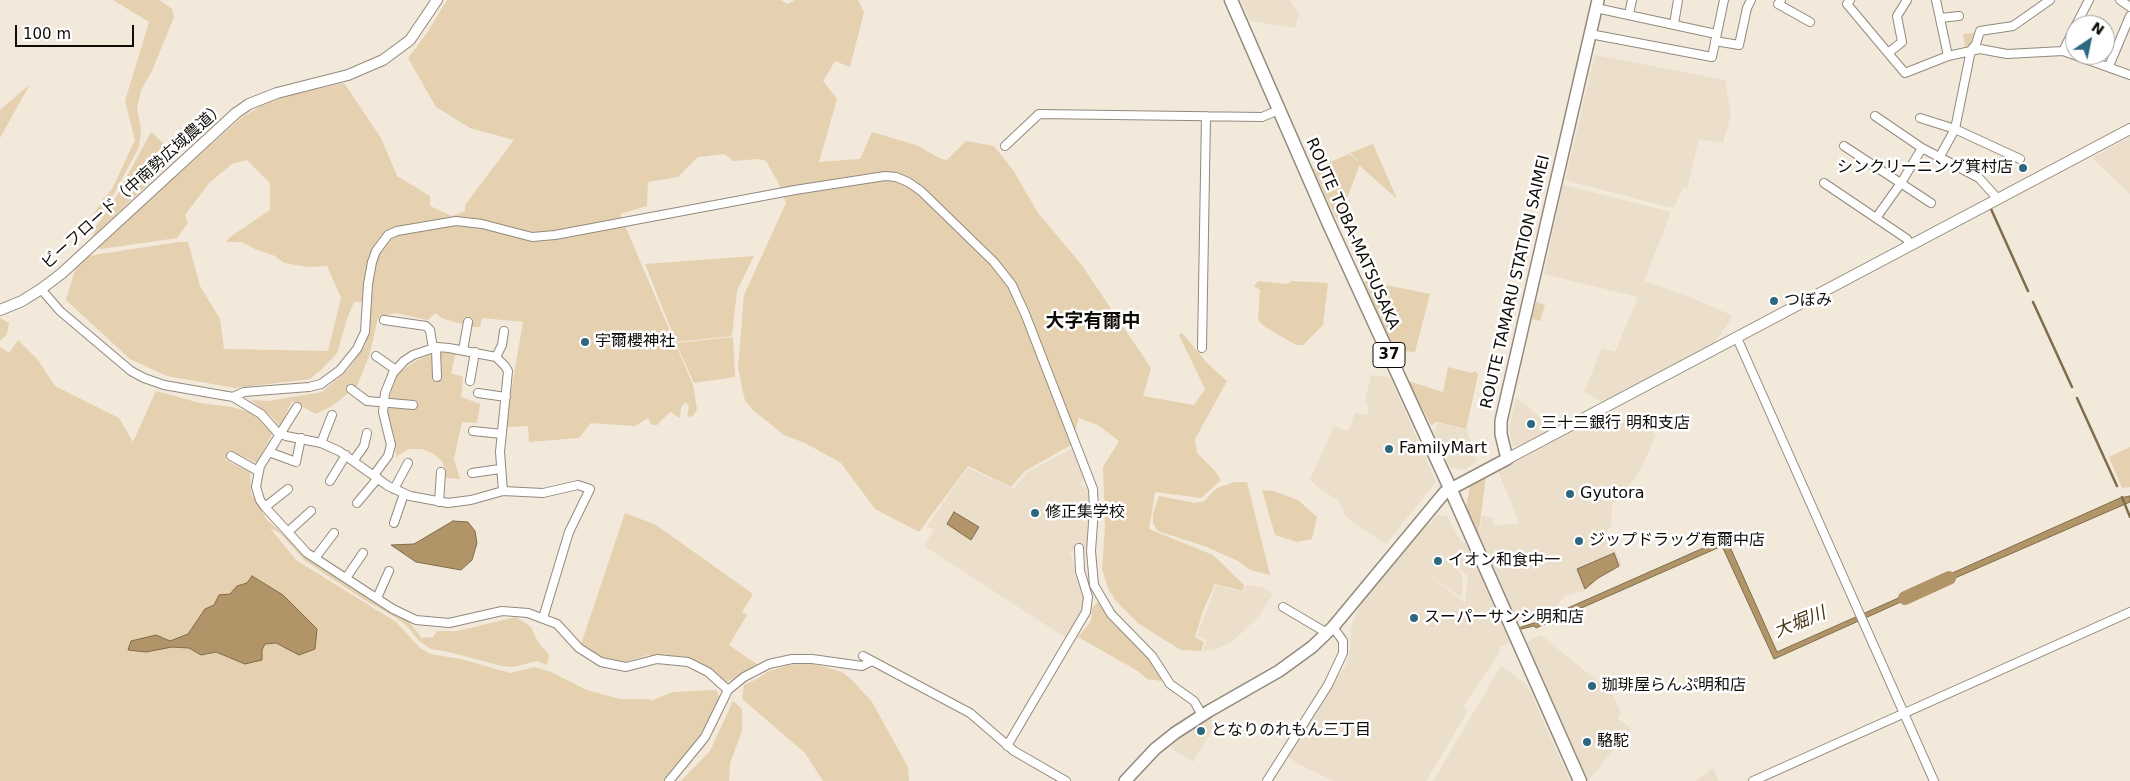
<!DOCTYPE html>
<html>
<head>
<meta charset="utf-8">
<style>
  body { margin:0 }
  #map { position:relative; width:2130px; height:781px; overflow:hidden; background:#f2e9db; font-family:"DejaVu Sans",sans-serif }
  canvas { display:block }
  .north { position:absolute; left:2065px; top:15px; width:50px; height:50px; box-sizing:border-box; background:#fff; border:1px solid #9f9e9c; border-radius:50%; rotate:34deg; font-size:14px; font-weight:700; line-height:20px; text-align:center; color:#0f0c08 }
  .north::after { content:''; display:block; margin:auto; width:18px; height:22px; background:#2d6880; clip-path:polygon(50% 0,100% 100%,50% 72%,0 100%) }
  .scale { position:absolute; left:15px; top:25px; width:119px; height:22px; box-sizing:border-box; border:2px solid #0f0c08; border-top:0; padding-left:6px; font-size:15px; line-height:18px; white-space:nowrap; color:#0f0c08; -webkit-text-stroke:4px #fff; paint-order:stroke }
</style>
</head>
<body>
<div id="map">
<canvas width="2130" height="781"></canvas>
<div class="north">N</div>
<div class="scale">100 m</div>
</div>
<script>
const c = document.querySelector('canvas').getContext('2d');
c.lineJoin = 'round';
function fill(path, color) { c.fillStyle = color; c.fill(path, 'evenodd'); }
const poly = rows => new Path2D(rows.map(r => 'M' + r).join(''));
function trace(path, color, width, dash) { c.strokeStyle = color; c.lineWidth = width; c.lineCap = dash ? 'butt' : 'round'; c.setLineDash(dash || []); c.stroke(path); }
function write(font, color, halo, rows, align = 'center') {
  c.font = font + ' "DejaVu Sans","Noto Sans JP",sans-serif'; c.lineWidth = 5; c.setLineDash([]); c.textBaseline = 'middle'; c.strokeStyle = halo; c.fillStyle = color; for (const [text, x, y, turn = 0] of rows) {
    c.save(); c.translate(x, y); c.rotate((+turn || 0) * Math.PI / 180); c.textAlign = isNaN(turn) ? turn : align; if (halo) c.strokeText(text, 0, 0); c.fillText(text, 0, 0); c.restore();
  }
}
const built = poly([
  [1242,0,1289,0,1299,13,1295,28,1250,21,1241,1],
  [1595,55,1725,80,1731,114,1723,143,1699,139,1687,188,1683,187,1674,207,1668,207,1565,180],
  [2130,137,2130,194,2092,158],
  [1563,185,1671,212,1642,286,1645,281,1690,297,1731,315,1732,318,1714,344,1604,403,1584,392,1602,348,1615,352,1638,297,1544,274],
  [1371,375,1390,377,1436,482,1386,544,1352,522,1344,514,1339,501,1322,490,1310,480,1334,426,1348,431,1355,413,1367,415,1369,406,1365,401],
  [1516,398,1532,409,1531,411,1558,427,1534,440,1513,447,1509,428],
  [1609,411,1656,434,1643,465,1635,478,1612,505,1611,526,1606,532,1620,560,1621,567,1597,580,1584,591,1565,596,1556,606,1534,616,1525,616,1517,623,1478,538,1482,516,1493,518,1494,526,1519,523,1498,471],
  [1438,423,1467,430,1477,461,1464,470,1450,467,1434,433],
  [1073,448,1086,479,1079,483,1084,488,1088,487,1091,509,1088,548,1070,552,1085,597,1085,607,1066,638,924,546,934,530,927,526,968,468,1014,489,1026,473],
  [1437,515,1447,516,1461,542,1465,542,1467,545,1510,642,1500,647,1498,655,1463,707,1468,711,1426,781,1334,781,1296,763,1287,755,1322,698,1346,665,1351,646,1350,638,1352,633,1350,632,1357,610,1366,595,1427,524,1429,525],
  [1434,548,1468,576,1465,603,1422,570,1462,598,1462,574],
  [1216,585,1243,592,1246,585,1262,587,1273,594,1259,616,1232,642,1217,649,1202,652,1207,640,1197,636],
  [1541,635,1612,693,1621,713,1617,718,1631,728,1588,781,1523,644],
  [1501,666,1527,685,1570,781,1433,781],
  [1204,718,1218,721,1193,762,1171,748,1175,741],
  [1713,768,1719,781,1696,781]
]);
const green = poly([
  [113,0,159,0,172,9,174,17,152,71,141,90,137,108,141,130,139,147,114,194,90,226,87,227,102,200,112,189,135,140,125,101,149,22],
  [447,0,781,0,787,4,795,0,858,0,864,12,850,67,835,61,823,81,837,99,819,162,860,159,872,132,916,145,941,159,947,160,966,141,994,146,1013,170,1038,213,1081,264,1151,368,1143,396,1194,405,1205,389,1179,335,1182,333,1207,363,1227,381,1195,439,1197,453,1214,470,1221,480,1201,498,1155,492,1149,529,1213,555,1244,585,1243,591,1215,584,1203,611,1195,637,1204,642,1201,651,1181,650,1139,624,1115,600,1108,588,1102,569,1105,527,1103,467,1119,441,1098,425,1079,418,1071,445,1025,471,1011,487,968,466,919,532,875,509,841,463,805,443,784,435,754,411,745,401,738,368,744,295,786,203,779,184,766,161,758,159,733,161,725,154,698,157,678,177,648,182,647,206,620,214,693,385,697,409,693,416,687,417,689,406,686,402,681,407,680,418,670,412,657,425,652,425,648,418,635,426,591,423,579,438,529,442,528,426,505,427,523,322,482,318,480,327,472,327,469,318,461,324,444,319,435,313,428,320,395,313,378,318,369,356,357,386,332,406,316,414,292,401,280,427,273,418,251,400,268,401,322,392,349,369,365,346,370,324,370,302,354,302,347,319,337,353,322,369,310,379,235,388,167,376,130,359,66,300,75,270,88,256,178,242,188,242,200,286,220,319,224,349,328,351,341,298,327,266,308,267,284,263,275,256,255,249,242,242,226,242,230,237,270,210,270,183,247,160,232,164,209,183,185,215,188,223,177,238,101,249,97,247,241,118,262,105,287,96,344,83,381,138,397,176,430,196,430,206,452,216,465,211,465,205,514,140,470,128,436,107,408,58,427,33],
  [1974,33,1969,47,1965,47,1963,34],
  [30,84,0,138,0,110],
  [151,132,177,156,93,237,96,226,111,206],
  [1373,144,1397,199,1360,166,1360,164,1338,222,1313,169,1349,154,1361,163,1350,153],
  [754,256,737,291,732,336,676,342,645,264],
  [1258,281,1287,284,1292,281,1328,283,1323,325,1303,345,1296,345,1265,327,1258,320,1260,290,1254,286],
  [1366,281,1430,294,1415,352,1404,351,1398,359,1363,283],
  [1536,302,1545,305,1540,321,1532,319],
  [0,318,9,323,7,334,0,341],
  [733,337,735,377,694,383,676,343],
  [18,340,38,360,55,386,119,418,133,442,156,391,200,403,232,407,251,413,261,421,272,434,257,463,231,451,225,460,250,472,251,493,267,520,288,538,296,548,367,597,409,622,422,638,433,637,437,631,457,631,516,617,531,627,538,642,549,655,547,665,537,661,513,667,502,666,449,652,431,649,419,641,406,625,393,616,363,599,304,560,280,533,270,528,296,560,396,622,420,648,430,654,461,659,510,673,534,667,551,672,587,690,620,699,650,699,650,701,673,692,716,690,721,699,728,702,707,743,676,781,0,781,0,347,9,353],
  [456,352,451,373,463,377,461,397,480,404,477,423,462,422,454,459,460,479,446,478,443,462,434,454,422,449,408,449,396,457,395,440,387,409,390,395,397,374,414,362,424,357,441,353],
  [1448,367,1472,373,1475,371,1478,375,1466,429,1437,422,1431,425,1408,381,1443,392],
  [2130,447,2130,487,2122,488,2109,457],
  [1486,477,1478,537,1466,506,1470,486],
  [1235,482,1247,482,1270,575,1250,570,1238,561,1207,547,1158,531,1153,523,1153,514,1159,496,1195,503,1204,501,1217,488],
  [1262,490,1273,491,1298,500,1317,517,1312,539,1297,542,1275,535],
  [625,513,656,525,753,594,742,612,747,615,729,645,758,665,725,683,701,663,687,657,648,655,619,664,604,658,581,644],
  [1098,602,1110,620,1148,658,1162,681,1147,679,1138,671,1078,637,1091,621,1092,608],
  [810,663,842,672,852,680,872,702,908,767,909,781,823,781,805,753,742,699,744,685,757,679,767,672,788,665],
  [733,701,742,709,742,731,730,763,729,781,681,781,710,751]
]);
const water = poly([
  [2130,496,2130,502,1932,588,1931,586,1930,583,2120,498,2130,496],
  [954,512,979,527,971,540,947,524,954,512],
  [453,521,468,522,475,531,477,543,472,560,461,570,416,562,391,545,414,544,453,521],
  [1726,538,1777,652,1921,588,1923,592,1774,659,1722,546,1536,628,1534,626,1521,629,1519,631,1518,628,1534,623,1726,538],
  [1614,553,1619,566,1598,578,1585,589,1577,569,1614,553],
  [252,576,283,595,317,629,315,649,299,655,276,643,265,644,262,650,262,660,245,664,216,652,201,655,189,648,172,647,146,652,128,650,131,641,156,635,170,641,188,634,205,609,214,605,219,595,230,594,237,586,247,583,252,576]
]);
const stream = poly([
  [1991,209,2028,291],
  [2033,302,2072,387],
  [2077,398,2117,486],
  [2122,497,2130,517]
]);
const river = poly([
  [1905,598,1949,578]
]);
const minor = poly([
  [1781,0,1778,4,1810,22],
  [1850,0,1847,4,1888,53,1902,42,1897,16,1907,0],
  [1936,0,1948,56],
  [2120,0,2130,7],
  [1596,8,1716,34],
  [1629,14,1632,0],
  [1940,18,1959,16],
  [1674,24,1678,0],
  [2076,25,2089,0],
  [1590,34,1712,57,1724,0],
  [1715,41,1739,45,1747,8,1751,0],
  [2063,51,2075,27],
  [1888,53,1905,73,1948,56,1980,49,2007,54,2063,51,2130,75],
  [2109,66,2130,16],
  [1875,116,1922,148,1979,178,1997,198],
  [1920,118,1955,129,2020,159],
  [1005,146,1039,114,1262,117,1279,110],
  [1844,146,1931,203],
  [1939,158,1955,129,1971,50,1976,44,1980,31,2013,26,2050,0],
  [1824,183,1907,239,1910,245],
  [1876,218,1901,183,1922,148],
  [41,289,60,311,131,371,144,378,164,385,233,397,261,414,277,432,286,436,321,443,339,451,388,486,410,496,448,503,471,500,503,491,543,493,578,485,590,489,569,532,543,618],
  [384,320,426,326,430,330,433,348],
  [1737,338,1934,781],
  [436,348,437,377],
  [1202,348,1206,116],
  [463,350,468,322],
  [376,356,396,370],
  [496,357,502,345,504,331],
  [470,381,475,352],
  [351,389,367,401,413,405],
  [478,393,506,397],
  [233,397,244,392,309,387,321,384,340,370,357,349,365,332,368,284,372,262,376,251,388,235,397,231,456,221,482,224,532,237,555,235,795,190,885,176,896,177,908,182,921,191,994,262,1012,285,1026,316,1093,489,1094,509,1091,551,1094,585,1111,614,1152,656,1170,684,1194,701,1202,715],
  [297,407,260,466,256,487,260,500,265,507,307,553,393,609,416,620,449,623,502,611,528,613,557,624,579,648,601,662,626,667,657,659,688,662,708,672,728,690],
  [473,431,502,434],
  [321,443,332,415],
  [269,452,296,462,301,438],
  [231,456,258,471],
  [354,460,364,446,367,433],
  [472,473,500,469],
  [374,475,388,456,391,445,383,412,385,393,393,373,404,361,413,355,437,347,449,348,496,357,505,366,508,371,500,452,503,491],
  [330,481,346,455],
  [394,489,408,463],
  [439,502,441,472],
  [357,503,378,478],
  [265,507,288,489],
  [394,523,404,494],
  [289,531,311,511],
  [315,558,334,533],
  [346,578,363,553],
  [377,598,389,571],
  [1283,607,1327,633],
  [863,656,970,713,1014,751,1066,781],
  [1007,746,1086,612,1088,597,1080,571,1079,548],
  [669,781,705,737,728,690,744,677,769,664,792,659,812,659,862,666,872,661],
  [1267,781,1328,685,1343,653,1343,641,1333,627],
  [1753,781,2130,612]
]);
const tertiary = poly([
  [0,310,22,301,41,289,61,274,236,113,249,104,277,93,348,75,383,60,410,40,437,0],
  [1507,459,2130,129]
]);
const secondary = poly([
  [1125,781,1155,749,1175,733,1209,711,1279,671,1312,647,1333,627,1445,492,1507,459,1501,434,1501,421,1598,0]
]);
const primary = poly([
  [1231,0,1328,222,1450,488,1580,781]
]);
const markers = [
  [2023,168,5,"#2d6880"],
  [1774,301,5,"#2d6880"],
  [585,342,5,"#2d6880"],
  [1531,424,5,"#2d6880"],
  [1389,449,5,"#2d6880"],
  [1570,494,5,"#2d6880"],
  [1035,513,5,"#2d6880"],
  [1579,541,5,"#2d6880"],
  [1438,561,5,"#2d6880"],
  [1414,618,5,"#2d6880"],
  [1592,686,5,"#2d6880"],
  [1201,731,5,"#2d6880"],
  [1587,742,5,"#2d6880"]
];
const shields = [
  [1389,355,32]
];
const shieldNames = [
  ["37",1389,355]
];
const poiNames = [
  ["シンクリーニング箕村店",2013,168,"right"],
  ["つぼみ",1784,301],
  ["宇爾櫻神社",595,342],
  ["三十三銀行 明和支店",1541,424],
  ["FamilyMart",1399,449],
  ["Gyutora",1580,494],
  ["修正集学校",1045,513],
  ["ジップドラッグ有爾中店",1589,541],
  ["イオン和食中一",1448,561],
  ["スーパーサンシ明和店",1424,618],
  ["珈琲屋らんぷ明和店",1602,686],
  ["となりのれもん三丁目",1211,731],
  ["駱駝",1597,742]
];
const streetNames = [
  ["ビーフロード（中南勢広域農道）",134,186,-42],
  ["ROUTE TOBA-MATSUSAKA",1352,234,66],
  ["ROUTE TAMARU STATION SAIMEI",1516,282,-77]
];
const waterNames = [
  ["大堀川",1800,623,-22]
];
const quarterNames = [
  ["大字有爾中",1093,322]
];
fill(built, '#ebdeca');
fill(green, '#e5d0b0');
fill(water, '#b19568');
trace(water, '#806c4b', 1);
trace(stream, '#806c4b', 2.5);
trace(river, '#b19568', 14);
trace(minor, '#928a7d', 10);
trace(tertiary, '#928a7d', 12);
trace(secondary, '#928a7d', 14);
trace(primary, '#928a7d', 15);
trace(minor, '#fff', 8);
trace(tertiary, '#fff', 10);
trace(secondary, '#fff', 11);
trace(primary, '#fff', 12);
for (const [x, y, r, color] of markers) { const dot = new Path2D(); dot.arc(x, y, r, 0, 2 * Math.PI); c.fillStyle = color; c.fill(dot); trace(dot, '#fff', 2); }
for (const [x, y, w] of shields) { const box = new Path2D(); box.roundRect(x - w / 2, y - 12.5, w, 25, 4); c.fillStyle = '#fff'; c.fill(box); trace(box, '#0f0c08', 1); }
write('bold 15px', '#0f0c08', null, shieldNames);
write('16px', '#0f0c08', '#fff', poiNames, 'left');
write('16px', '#0f0c08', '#fff', streetNames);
write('italic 18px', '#48340e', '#fff', waterNames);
write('bold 19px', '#0f0c08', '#fff', quarterNames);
</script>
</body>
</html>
